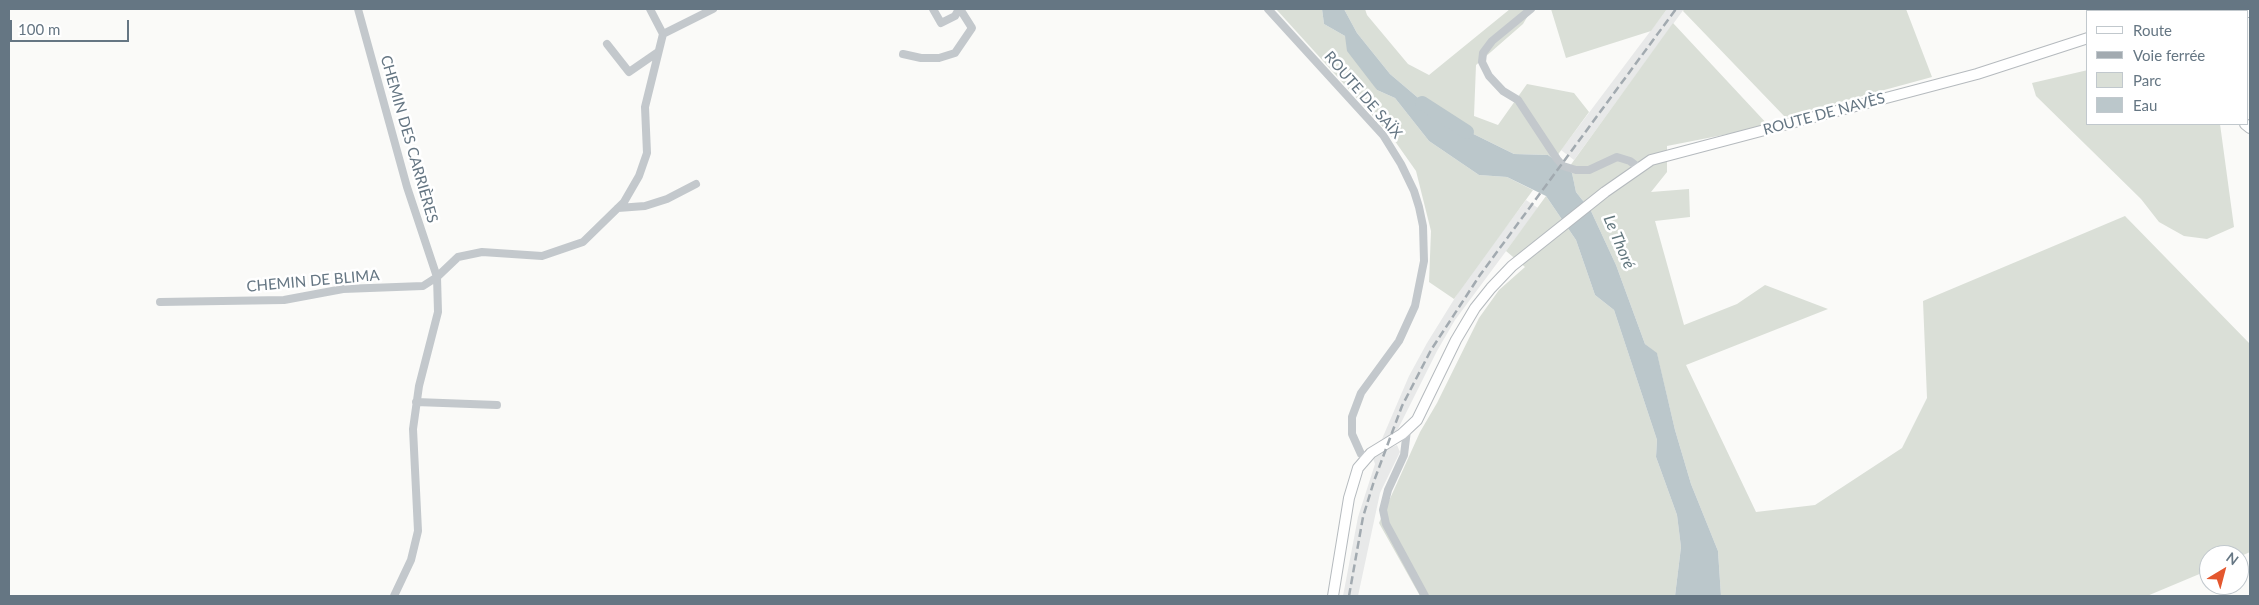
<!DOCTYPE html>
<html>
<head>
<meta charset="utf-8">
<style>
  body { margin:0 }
  #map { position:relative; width:2259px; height:605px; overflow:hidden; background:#fafaf8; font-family:Lato,sans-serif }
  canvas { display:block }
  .frame { position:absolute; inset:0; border:10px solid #657683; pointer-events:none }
  .legend { position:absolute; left:2086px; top:10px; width:162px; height:115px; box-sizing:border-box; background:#fff; border:1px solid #c1c8cd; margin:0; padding:6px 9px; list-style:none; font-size:15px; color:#657683 }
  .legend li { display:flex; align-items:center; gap:10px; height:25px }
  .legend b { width:25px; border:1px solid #c1c8cd }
  .north { position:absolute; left:2199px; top:545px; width:50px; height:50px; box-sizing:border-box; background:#fff; border:1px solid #c1c8cd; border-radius:50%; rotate:37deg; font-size:14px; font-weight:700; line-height:20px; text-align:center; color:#657683 }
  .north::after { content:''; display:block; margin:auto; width:18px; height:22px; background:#e4572e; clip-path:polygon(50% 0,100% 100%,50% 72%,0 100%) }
  .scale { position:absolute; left:10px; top:20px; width:119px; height:22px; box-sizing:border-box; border:2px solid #657683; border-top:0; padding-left:6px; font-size:15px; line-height:18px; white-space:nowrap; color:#657683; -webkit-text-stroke:4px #fff; paint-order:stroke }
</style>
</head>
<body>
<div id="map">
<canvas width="2259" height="605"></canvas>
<div class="frame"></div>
<ul class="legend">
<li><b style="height:6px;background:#fff"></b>Route</li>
<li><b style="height:6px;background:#a2aab0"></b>Voie ferrée</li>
<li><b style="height:14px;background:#dadfd7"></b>Parc</li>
<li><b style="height:14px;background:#bbc7cb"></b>Eau</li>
</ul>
<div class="north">N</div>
<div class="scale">100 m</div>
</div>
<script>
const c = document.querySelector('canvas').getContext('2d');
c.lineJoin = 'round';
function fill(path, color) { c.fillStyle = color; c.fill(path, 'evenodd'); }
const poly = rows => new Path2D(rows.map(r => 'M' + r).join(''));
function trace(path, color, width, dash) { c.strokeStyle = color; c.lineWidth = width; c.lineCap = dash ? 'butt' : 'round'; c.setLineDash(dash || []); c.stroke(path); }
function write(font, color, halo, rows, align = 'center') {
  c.font = font + ' Lato,sans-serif'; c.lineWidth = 5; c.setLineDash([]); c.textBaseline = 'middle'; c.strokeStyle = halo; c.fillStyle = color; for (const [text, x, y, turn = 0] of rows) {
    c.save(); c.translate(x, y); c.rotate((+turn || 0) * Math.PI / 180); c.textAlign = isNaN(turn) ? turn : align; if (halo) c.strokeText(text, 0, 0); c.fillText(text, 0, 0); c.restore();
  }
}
const built = poly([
  [1667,9,1684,9,1574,160,1561,150],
  [1526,200,1538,208,1455,320,1437,351,1396,433,1382,439,1409,376,1427,343,1466,280],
  [1397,445,1400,452,1380,493,1358,596,1343,596,1358,517,1375,464,1373,458,1380,452]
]);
const green = poly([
  [1276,9,1322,9,1324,24,1345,36,1377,90,1395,98,1429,141,1479,175,1507,177,1533,190,1454,299,1429,282,1431,231,1416,171,1392,137],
  [1344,9,1365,9,1367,15,1408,64,1429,75,1510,9,1532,9,1523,24,1476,65,1474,116,1498,125,1527,84,1574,93,1589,112,1554,160,1548,155,1514,154,1443,119,1390,74,1357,33],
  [1551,9,1667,9,1651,31,1566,58],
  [1684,9,1906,9,1932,77,1785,117,1683,11],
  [1673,23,1769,126,1667,146,1667,172,1651,192,1689,189,1690,217,1655,221,1684,325,1737,304,1765,285,1828,309,1686,365,1756,512,1815,505,1902,448,1927,398,1923,301,2125,216,2250,344,2250,552,2239,557,2239,555,2209,555,2209,570,2147,596,1721,596,1718,551,1691,484,1675,430,1657,354,1645,344,1616,265,1591,211,1576,192,1572,173,1567,170],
  [2088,70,2088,124,2220,124,2234,227,2207,239,2184,236,2159,222,2141,199,2036,96,2032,83],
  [1546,196,1576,240,1595,295,1614,310,1657,440,1656,457,1677,515,1681,547,1675,596,1420,596,1379,523,1420,432,1437,403,1479,318,1499,290,1525,267,1506,251]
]);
const water = poly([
  [1322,9,1344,9,1357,33,1390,74,1443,119,1514,154,1548,155,1572,173,1576,192,1591,211,1616,265,1645,344,1657,353,1675,430,1691,484,1718,551,1721,596,1675,596,1681,547,1677,515,1656,457,1657,440,1614,310,1595,295,1576,240,1546,196,1507,177,1479,175,1429,141,1395,98,1377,90,1347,51,1345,36,1324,24]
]);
const river = poly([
  [1422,103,1467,132]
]);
const minor = poly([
  [358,9,407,187,437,277,438,312,419,386,413,429,418,531,411,560,394,596],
  [650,9,663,34],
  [933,9,941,23,955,16,959,9],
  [1268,9,1383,135,1401,164,1414,191,1419,207,1423,226,1424,261,1415,306,1399,341,1361,393,1352,417,1352,434,1361,454,1365,458],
  [1531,9,1492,41,1483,53,1482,62,1489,76,1503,91,1518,100,1557,159,1563,166,1576,170,1589,170,1617,157,1630,161,1639,168],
  [663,34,713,9],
  [607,44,629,72,658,52],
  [903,54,921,58,939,58,955,53,972,28,960,9],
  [618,208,645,206,667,199,696,184],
  [160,302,284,300,343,289,423,286,437,277,458,257,482,252,542,256,583,242,624,202,639,176,647,153,645,107,663,34],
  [416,402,497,405],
  [1407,430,1404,455,1388,490,1383,510,1386,524,1425,596]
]);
const major = poly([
  [2120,11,2123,9],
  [2210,11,2210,9],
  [2248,12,2250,12],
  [2245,124,2250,128],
  [1333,596,1349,498,1358,468,1371,453,1402,434,1417,420,1456,340,1475,308,1491,288,1512,266,1605,192,1651,160,1977,74,2088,38]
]);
const rail = poly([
  [1349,596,1363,517,1374,481,1402,406,1431,350,1480,275,1676,9]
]);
const streetNames = [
  ["ROUTE DE SAÏX",1363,95,49],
  ["ROUTE DE NAVÈS",1824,114,-15],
  ["CHEMIN DES CARRIÈRES",409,139,74],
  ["CHEMIN DE BLIMA",313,281,-5]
];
const waterNames = [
  ["Le Thoré",1619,242,67]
];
fill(built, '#e8e9e9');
fill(green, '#dadfd7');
fill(water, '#bbc7cb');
trace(river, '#bbc7cb', 14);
trace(major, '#b5babe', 12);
trace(minor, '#c3c8cc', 8);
trace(major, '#fff', 10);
trace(rail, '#a2aab0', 2.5, [8, 4]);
write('15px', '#657683', '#fff', streetNames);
write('italic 16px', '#60757c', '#fff', waterNames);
</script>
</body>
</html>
